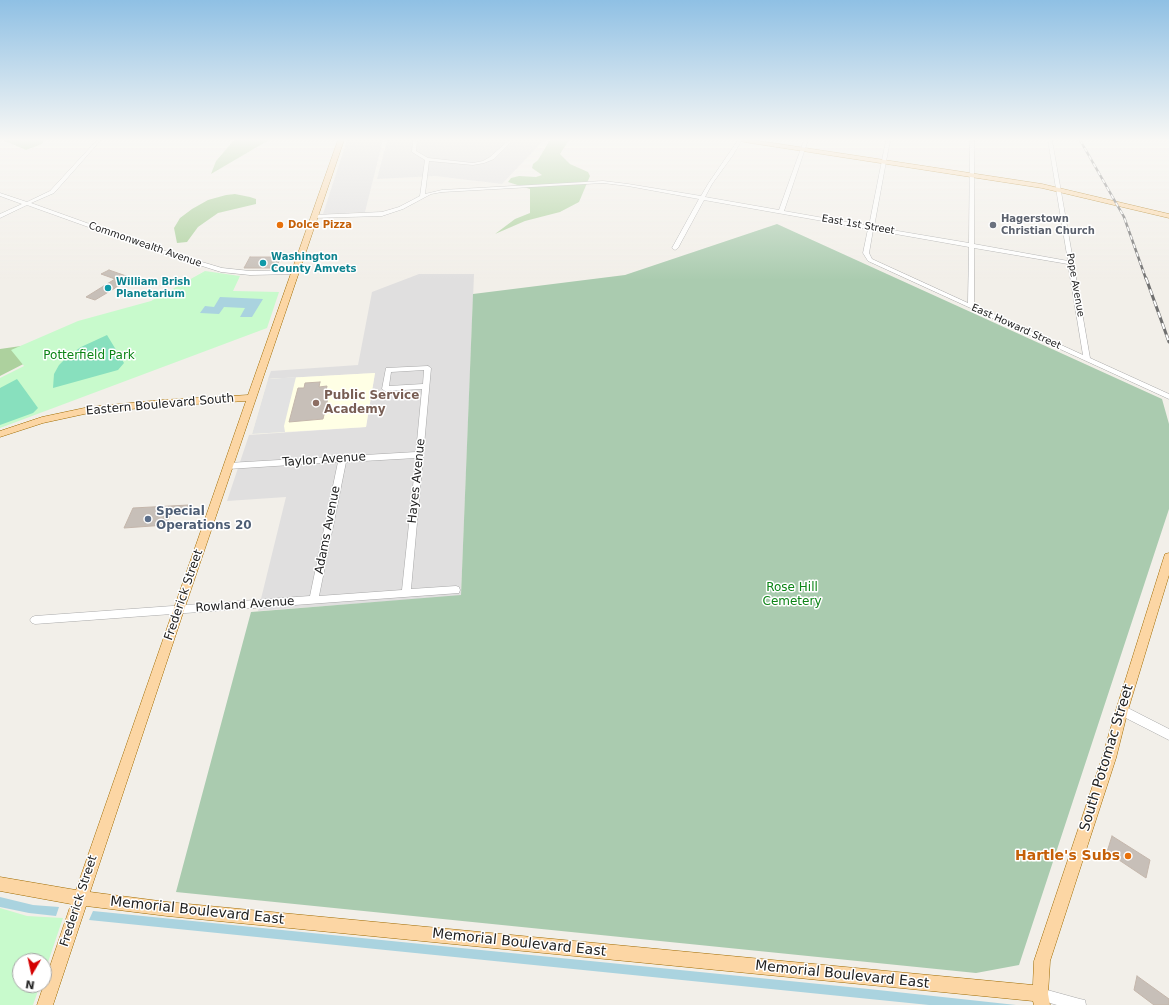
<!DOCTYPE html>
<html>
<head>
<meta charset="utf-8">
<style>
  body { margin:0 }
  #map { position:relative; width:1169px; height:1005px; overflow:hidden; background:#f2efe9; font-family:"DejaVu Sans",sans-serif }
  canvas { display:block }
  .north { position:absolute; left:12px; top:953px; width:40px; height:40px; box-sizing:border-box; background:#fff; border:1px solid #a7a7a7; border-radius:50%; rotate:189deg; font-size:11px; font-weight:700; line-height:16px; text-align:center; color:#222 }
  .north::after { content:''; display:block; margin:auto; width:14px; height:18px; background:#d40000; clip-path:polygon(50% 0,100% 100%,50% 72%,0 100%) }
</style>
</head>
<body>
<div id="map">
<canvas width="1169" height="1005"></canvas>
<div class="north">N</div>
</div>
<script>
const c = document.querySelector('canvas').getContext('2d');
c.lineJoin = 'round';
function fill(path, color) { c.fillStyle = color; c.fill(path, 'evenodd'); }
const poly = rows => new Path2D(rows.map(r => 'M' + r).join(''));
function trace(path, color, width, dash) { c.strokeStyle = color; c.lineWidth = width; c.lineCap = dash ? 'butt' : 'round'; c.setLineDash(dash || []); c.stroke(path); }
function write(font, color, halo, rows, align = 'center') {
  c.font = font + ' "DejaVu Sans",sans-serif'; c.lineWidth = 3; c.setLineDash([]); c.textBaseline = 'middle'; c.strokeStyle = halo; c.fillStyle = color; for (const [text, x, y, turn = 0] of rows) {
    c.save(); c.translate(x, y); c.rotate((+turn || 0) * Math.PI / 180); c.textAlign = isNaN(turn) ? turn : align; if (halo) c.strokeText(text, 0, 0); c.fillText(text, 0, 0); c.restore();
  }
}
const residential = poly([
  [347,140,383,140,365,212,323,214],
  [387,140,544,140,502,184,435,176,377,179],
  [419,274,474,274,461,596,258,611,286,497,227,501,249,435,366,427,375,373,268,379,271,371,358,365,372,292]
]);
const education = poly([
  [375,373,366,427,252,434,268,379]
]);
const forest = poly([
  [3,140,44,140,42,144,26,150],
  [234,140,269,140,211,174,216,161],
  [550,140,569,140,560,154,570,164,588,172,590,176,579,202,560,212,525,221,495,234,515,219,530,213,530,189,508,182,511,178,519,176,536,177,542,175,532,168,533,164,538,160],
  [235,194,250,197,256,199,256,204,218,213,198,227,187,242,177,243,174,228,180,218,192,209,208,200,226,195],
  [56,341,41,355,0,376,0,349]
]);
const cemetery = poly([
  [777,224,1162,399,1169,424,1169,509,1019,965,976,973,176,892,251,612,461,595,473,294,625,275]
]);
const park = poly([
  [205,271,240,276,233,291,279,292,267,328,0,428,0,378,24,366,11,350,78,321,151,301],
  [0,908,27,916,63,918,44,974,44,961,20,961,20,985,40,985,33,1005,0,1005]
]);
const pitch = poly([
  [107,335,124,363,118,370,53,388,54,374,59,365,68,356,81,347],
  [17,379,38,408,33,413,0,425,0,388]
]);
const parking = poly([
  [296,377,284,426,285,432,252,434,268,379]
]);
const water = poly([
  [220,297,263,299,252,317,240,317,245,308,224,307,219,314,200,313,205,306,214,307],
  [0,897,33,905,59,907,56,916,29,913,0,907],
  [93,911,869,989,1016,1005,929,1005,89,920]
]);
const building = poly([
  [250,257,281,257,276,268,244,268,250,257],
  [109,270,132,278,95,300,86,297,115,279,101,274,109,270],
  [320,382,319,387,327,386,326,391,327,391,327,394,329,394,323,419,289,422,298,388,304,388,305,383,320,382],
  [189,505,186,513,171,514,166,525,124,528,133,508,189,505],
  [1112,836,1150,860,1146,878,1107,852,1112,836],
  [1137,976,1169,999,1169,1005,1154,1005,1134,990,1137,976]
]);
const minor = poly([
  [97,140,101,140,54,193,31,203,162,250,222,268,250,271,295,270,298,272,295,274,250,275,221,272,158,252,27,205,0,218,0,214,22,204,0,196,0,193,27,202,50,191,97,140],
  [413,140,417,140,416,151,428,158,473,163,483,161,490,157,509,140,513,140,494,159,484,163,473,165,429,161,425,194,442,190,603,181,628,184,701,196,708,184,738,140,742,140,733,155,712,184,705,197,779,210,804,140,808,140,784,211,869,226,886,140,890,140,874,227,969,243,970,140,974,140,974,244,1068,261,1048,140,1052,140,1090,358,1169,394,1169,399,868,261,863,253,868,229,704,200,678,248,675,250,672,248,699,199,628,186,603,183,442,192,431,194,403,209,382,216,312,218,311,217,314,215,382,212,399,207,420,196,425,160,412,152,413,140],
  [873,230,969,247,968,303,872,259,869,253,873,230],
  [974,248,1068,264,1083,355,974,305,974,248],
  [428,366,431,368,411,589,456,586,459,587,460,590,459,593,35,624,32,623,30,620,32,617,35,616,310,596,338,462,228,469,224,466,228,463,416,452,422,389,385,391,382,389,386,368,428,366],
  [424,370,423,384,389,386,391,372,424,370],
  [416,458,402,590,319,596,346,462,416,458],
  [1122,705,1169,729,1169,740,1118,714,1117,710,1118,706,1122,705],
  [1040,988,1080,999,1085,1000,1086,1005,1057,1005,1040,1000,1035,999,1034,994,1035,989,1040,988]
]);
const major = poly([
  [338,140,344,140,184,610,90,892,167,902,1033,985,1034,961,1102,758,1116,710,1164,557,1165,554,1169,553,1169,575,1128,710,1116,758,1050,961,1048,994,1050,1005,1034,1005,1033,1001,167,916,86,906,53,1005,37,1005,71,904,0,891,0,877,76,890,246,401,162,406,89,413,43,423,0,437,0,431,42,417,89,407,162,400,248,395,338,140],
  [741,140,753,140,1042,184,1169,214,1169,218,1042,188,744,142,741,140]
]);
const railFar1 = poly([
  [1080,140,1124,217,1146,279]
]);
const rail = poly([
  [1146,278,1169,342]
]);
const markers = [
  [280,225,4,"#e8710a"],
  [993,225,4,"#6b7280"],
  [263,263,4,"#0f9aa8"],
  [108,288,4,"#0f9aa8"],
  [316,403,4,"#8d6e63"],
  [148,519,4,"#5c6f8a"],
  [1128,856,4,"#e8710a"]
];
const farWorshipnames = [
  ["Hagerstown",1001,219],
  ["Christian Church",1001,231]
];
const farFoodnames = [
  ["Dolce Pizza",288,225]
];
const farStreetnames = [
  ["East 1st Street",858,225,10],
  ["Commonwealth Avenue",145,245,19],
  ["Pope Avenue",1075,285,80],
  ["East Howard Street",1016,327,24]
];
const farCulturenames = [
  ["Washington",271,257],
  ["County Amvets",271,269],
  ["William Brish",116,282],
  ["Planetarium",116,294]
];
const parkNames = [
  ["Potterfield Park",89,356],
  ["Rose Hill",792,588],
  ["Cemetery",792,602]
];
const educationNames = [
  ["Public Service",324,396],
  ["Academy",324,410]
];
const streetNames = [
  ["Eastern Boulevard South",160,405,-5],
  ["Taylor Avenue",324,460,-4],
  ["Hayes Avenue",417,481,-84],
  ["Adams Avenue",328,530,-79],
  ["Frederick Street",184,595,-71],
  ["Rowland Avenue",245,605,-4],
  ["Frederick Street",79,901,-72]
];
const serviceNames = [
  ["Special",156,512],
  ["Operations 20",156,526]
];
const nearStreetnames = [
  ["South Potomac Street",1107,758,-73],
  ["Memorial Boulevard East",197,911,6],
  ["Memorial Boulevard East",519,943,6],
  ["Memorial Boulevard East",842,975,6]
];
const nearFoodnames = [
  ["Hartle's Subs",1120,856]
];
fill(residential, '#e0dfdf');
fill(education, '#ffffe5');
fill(forest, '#add19e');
fill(cemetery, '#aacbaf');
fill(park, '#c8facc');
fill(pitch, '#88e0be');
fill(parking, '#e2e2e2');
fill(water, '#aad3df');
fill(building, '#c7bfb8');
trace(building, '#c4b6ab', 1);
trace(minor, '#a9a9a9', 1);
trace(major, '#a06b00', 1);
fill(minor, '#fff');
fill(major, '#fcd6a4');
trace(railFar1, '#707070', 2.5);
trace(rail, '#707070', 3);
trace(railFar1, '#fff', 1.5, [4.5]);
trace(rail, '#fff', 2, [6]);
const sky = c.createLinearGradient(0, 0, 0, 280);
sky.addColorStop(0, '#8fc0e4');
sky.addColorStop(0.5, '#f9f8f5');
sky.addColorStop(1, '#f9f8f500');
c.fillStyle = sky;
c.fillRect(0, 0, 1169, 280);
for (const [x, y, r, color] of markers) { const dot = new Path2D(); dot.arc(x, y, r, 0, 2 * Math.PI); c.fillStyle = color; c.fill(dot); trace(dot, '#fff', 1.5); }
write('bold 10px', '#5b616d', '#fff', farWorshipnames, 'left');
write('bold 10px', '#c56008', '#fff', farFoodnames, 'left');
write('10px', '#222', '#fff', farStreetnames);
write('bold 10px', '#0d838f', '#fff', farCulturenames, 'left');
write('12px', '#0c8416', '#fff', parkNames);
write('bold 12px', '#785e54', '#fff', educationNames, 'left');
write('12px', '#222', '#fff', streetNames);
write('bold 12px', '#4e5e75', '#fff', serviceNames, 'left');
write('14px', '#222', '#fff', nearStreetnames);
write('bold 14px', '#c56008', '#fff', nearFoodnames, 'right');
</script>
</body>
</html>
